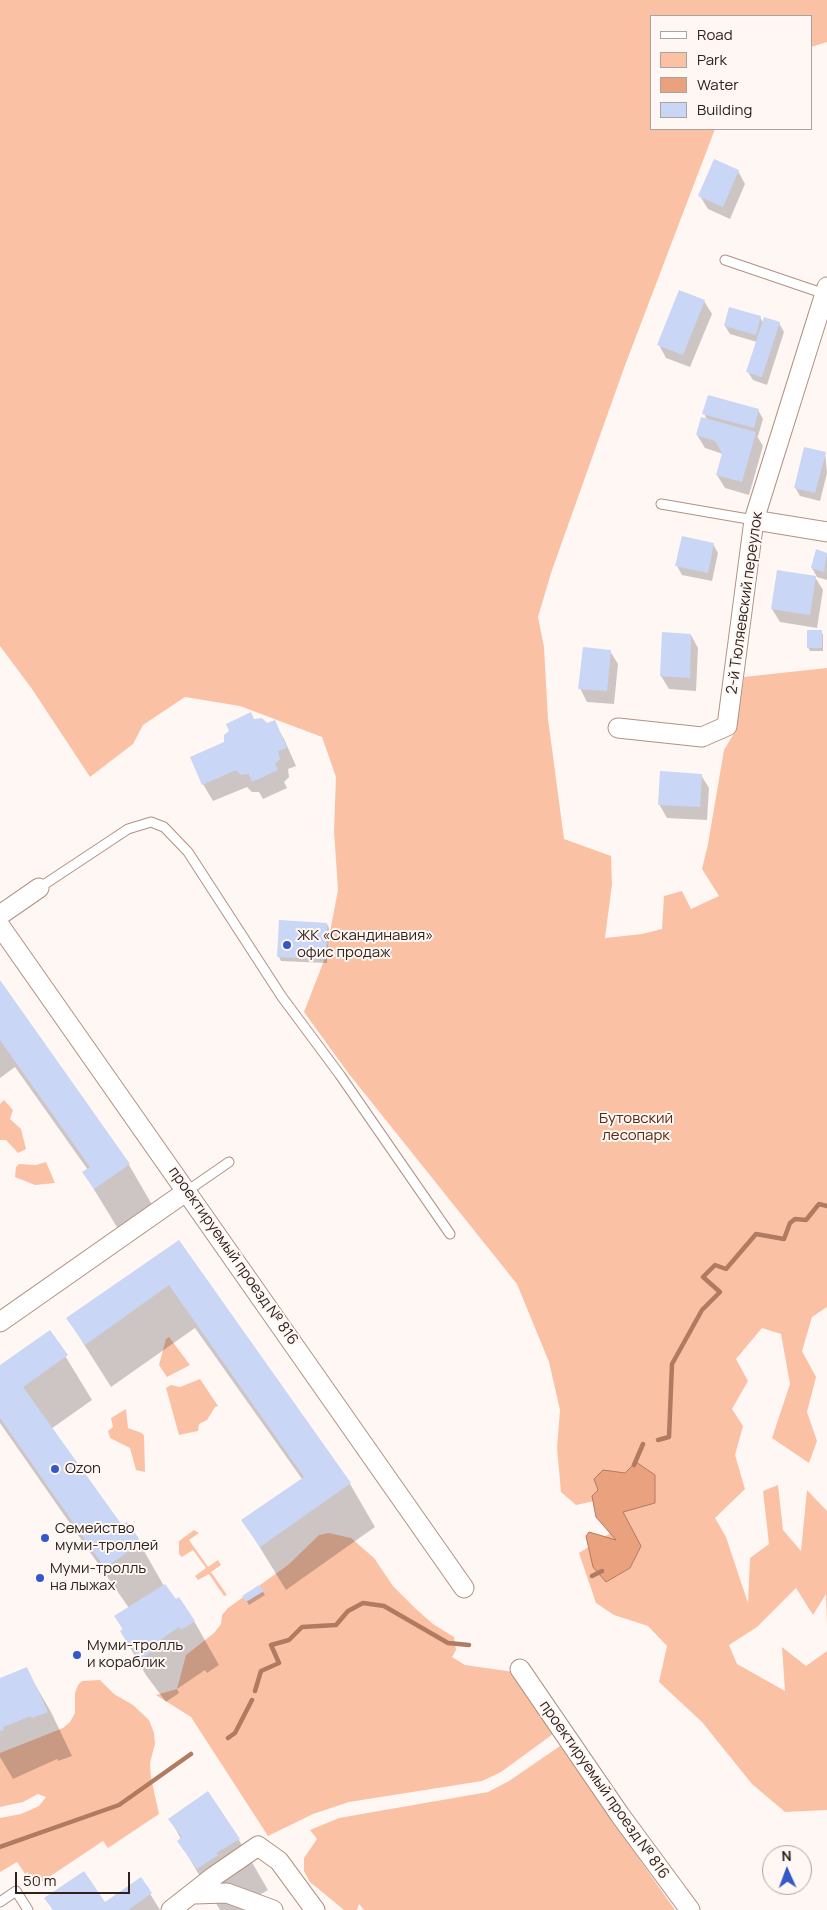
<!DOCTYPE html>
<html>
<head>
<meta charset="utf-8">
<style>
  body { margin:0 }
  #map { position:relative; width:827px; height:1910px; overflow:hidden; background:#fff7f4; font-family:Manrope,sans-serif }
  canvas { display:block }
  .legend { position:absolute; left:650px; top:15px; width:162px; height:115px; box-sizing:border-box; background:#fff7f4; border:1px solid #aca29e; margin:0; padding:6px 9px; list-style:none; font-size:15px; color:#2f221c }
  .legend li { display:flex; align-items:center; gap:10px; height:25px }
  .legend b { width:25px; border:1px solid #aca29e }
  .north { position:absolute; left:762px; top:1845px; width:50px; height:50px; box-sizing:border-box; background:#fff7f4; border:1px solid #aca29e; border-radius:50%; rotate:358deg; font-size:14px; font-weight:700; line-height:20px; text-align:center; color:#2f221c }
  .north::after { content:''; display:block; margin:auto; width:18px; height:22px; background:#3558c9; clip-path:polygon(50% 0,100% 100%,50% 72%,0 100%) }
  .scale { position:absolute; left:15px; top:1872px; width:115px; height:22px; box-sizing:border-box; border:2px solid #2f221c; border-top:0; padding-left:6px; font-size:15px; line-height:18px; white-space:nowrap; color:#2f221c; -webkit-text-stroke:4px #fff7f4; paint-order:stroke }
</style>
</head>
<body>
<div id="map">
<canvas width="827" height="1910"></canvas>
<ul class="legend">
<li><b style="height:6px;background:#fff"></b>Road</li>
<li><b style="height:14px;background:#fbc1a5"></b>Park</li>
<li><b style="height:14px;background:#e9a17e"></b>Water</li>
<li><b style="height:14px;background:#c9d6f6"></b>Building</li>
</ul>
<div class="north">N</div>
<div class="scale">50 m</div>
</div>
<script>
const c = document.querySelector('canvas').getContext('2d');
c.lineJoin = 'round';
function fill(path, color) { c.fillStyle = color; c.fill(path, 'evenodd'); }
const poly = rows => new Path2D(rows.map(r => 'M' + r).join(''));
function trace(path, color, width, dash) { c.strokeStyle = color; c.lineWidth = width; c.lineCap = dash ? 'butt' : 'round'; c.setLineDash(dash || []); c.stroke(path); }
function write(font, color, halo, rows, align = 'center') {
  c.font = font + ' Manrope,sans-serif'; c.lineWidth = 4; c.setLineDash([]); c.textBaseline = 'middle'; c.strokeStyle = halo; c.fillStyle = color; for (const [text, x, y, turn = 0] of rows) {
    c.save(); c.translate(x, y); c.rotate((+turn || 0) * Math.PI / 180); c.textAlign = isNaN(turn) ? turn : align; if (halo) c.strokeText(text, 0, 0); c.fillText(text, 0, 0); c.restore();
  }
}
const green = poly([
  [0,0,827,0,827,42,811,47,811,16,651,16,651,129,715,129,624,368,551,573,538,617,544,647,548,719,564,839,611,856,612,884,605,938,642,934,662,929,664,896,682,891,691,909,719,896,702,869,708,844,724,750,736,730,744,677,827,668,827,1307,812,1317,802,1351,816,1377,807,1412,817,1441,809,1463,772,1438,790,1384,781,1334,762,1328,736,1359,748,1381,732,1409,743,1426,735,1455,745,1489,715,1518,726,1537,748,1603,750,1558,769,1544,763,1491,778,1485,783,1530,801,1551,807,1490,827,1511,827,1626,826,1594,813,1615,796,1588,757,1627,729,1645,737,1664,785,1691,782,1647,806,1666,827,1651,827,1810,785,1812,752,1784,702,1722,659,1682,667,1646,648,1626,614,1615,596,1603,579,1553,612,1532,613,1497,576,1505,561,1492,557,1448,560,1410,549,1362,517,1284,349,1074,304,1012,325,958,338,890,334,831,336,777,322,737,240,706,185,697,143,725,133,744,90,777,32,689,0,646],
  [4,1100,13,1110,10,1119,21,1129,26,1149,18,1153,6,1140,0,1140,0,1104],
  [46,1162,55,1183,35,1185,15,1177,16,1167,19,1164,36,1165],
  [169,1337,190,1365,167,1377,159,1365,166,1339],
  [200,1379,218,1406,215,1407,207,1420,199,1424,198,1431,179,1435,166,1388,171,1385,180,1387],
  [126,1409,128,1428,142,1433,144,1436,145,1472,136,1470,130,1448,110,1438,108,1431,113,1427,111,1418],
  [194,1530,199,1533,189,1540,208,1567,218,1560,221,1565,211,1572,227,1595,224,1596,209,1574,198,1580,195,1576,206,1568,193,1550,182,1557,179,1554,179,1541],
  [329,1533,351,1538,374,1558,393,1586,416,1609,433,1624,454,1637,456,1650,452,1657,465,1665,514,1672,522,1690,553,1734,501,1772,482,1781,349,1802,313,1814,268,1836,191,1717,156,1695,177,1689,186,1655,214,1633,221,1624,222,1615,228,1608,288,1565,319,1535],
  [100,1680,114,1694,133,1705,149,1720,154,1733,155,1744,150,1763,151,1778,159,1814,108,1848,103,1841,34,1887,17,1862,0,1872,0,1818,21,1814,39,1806,46,1797,38,1794,23,1802,0,1807,0,1753,63,1728,70,1722,75,1713,75,1693,78,1685,82,1681],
  [560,1746,675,1910,364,1910,359,1904,357,1910,344,1910,310,1882,304,1871,304,1858,317,1839,310,1830,339,1818,488,1792,509,1781]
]);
const water = poly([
  [636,1462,655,1475,655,1503,623,1512,641,1546,630,1568,606,1582,593,1567,586,1536,589,1532,616,1540,596,1517,592,1496,598,1490,594,1479,603,1470,625,1473,636,1462]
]);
const shadow = poly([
  [738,171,745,184,730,219,708,209,700,196],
  [704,301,712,314,690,367,666,358,659,345],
  [760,317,763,323,779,323,784,332,767,385,753,380,748,372,757,342,730,334,725,326],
  [758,410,763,419,758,436,757,436,763,446,749,495,725,488,717,475,723,454,705,448,697,435,707,420,704,413],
  [825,453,827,473,820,501,800,496,795,487],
  [713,544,718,553,712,581,682,575,677,566],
  [817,551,827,554,827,580,817,577,812,568],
  [815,577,823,590,817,628,780,622,772,609],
  [821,631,823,635,823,651,810,651,808,647],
  [691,635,698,648,696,691,669,689,661,676],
  [610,651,618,664,614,704,587,702,580,688],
  [254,720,267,725,274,722,284,739,296,766,288,769,289,777,284,782,287,788,263,799,259,792,252,792,247,787,213,801,203,784,225,743],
  [701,775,709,788,707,820,667,818,659,804],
  [327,924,329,928,327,963,281,961,279,957],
  [0,982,129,1165,154,1208,120,1232,84,1173,88,1170,15,1067,0,1078],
  [179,1241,350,1484,375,1527,286,1590,243,1520,302,1479,195,1328,111,1387,68,1319],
  [50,1331,92,1400,51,1429,122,1527,136,1537,164,1586,194,1621,219,1665,207,1673,205,1670,177,1689,179,1693,166,1702,146,1675,121,1632,123,1630,116,1617,129,1608,0,1423,0,1367],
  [259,1586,265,1595,249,1605,244,1597],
  [26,1669,51,1712,72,1756,58,1761,57,1759,13,1779,0,1757,0,1679],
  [170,1819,239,1840,268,1890,245,1903,246,1906,241,1910,220,1910,179,1841,181,1839],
  [141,1879,160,1910,53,1910,46,1898,105,1903]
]);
const stream = poly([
  [658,1440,669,1437,672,1364,702,1310,720,1292,703,1277,715,1265,726,1269,756,1234,784,1239,790,1223,795,1219,806,1220,819,1204,827,1206],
  [634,1465,643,1444],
  [592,1576,602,1571],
  [255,1691,261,1671,279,1663,271,1645,289,1640,302,1627,336,1625,348,1611,363,1603,384,1606,448,1643,469,1645],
  [228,1738,235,1733,252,1700],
  [0,1847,119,1805,191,1754]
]);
const building = poly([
  [714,159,739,170,723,207,698,196],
  [679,290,705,300,683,355,657,345],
  [729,307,761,316,756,335,724,326],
  [764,317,780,322,762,377,746,372],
  [708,395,759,409,754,428,702,414],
  [701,417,756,432,742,482,716,475,722,453,715,441,696,435],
  [804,447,826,452,815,493,794,488],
  [682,536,714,543,708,573,675,566],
  [816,549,827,553,824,572,811,568],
  [777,570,816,576,810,615,771,609],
  [807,630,822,630,822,648,807,648],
  [662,632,691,634,690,678,660,676],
  [583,647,611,650,607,691,578,689],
  [251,712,254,719,262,718,267,723,275,720,287,748,278,751,280,759,275,764,278,770,252,782,249,774,241,775,236,770,202,785,190,757,224,742,224,735,229,731,226,724],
  [660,771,702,774,700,807,658,805],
  [279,920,327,923,326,959,277,957],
  [0,980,130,1164,94,1189,82,1172,90,1167,0,1040],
  [179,1240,351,1483,260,1547,241,1520,304,1477,169,1285,85,1345,66,1318],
  [50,1330,68,1355,23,1387,122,1525,127,1522,138,1537,140,1543,105,1568,0,1418,0,1365],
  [165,1584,176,1599,179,1597,195,1621,181,1630,179,1627,153,1645,155,1649,140,1660,120,1631,123,1629,114,1616],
  [259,1585,264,1591,246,1602,242,1596],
  [27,1667,48,1712,32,1718,31,1716,3,1727,4,1730,0,1731,0,1678],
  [208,1791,240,1839,216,1853,218,1855,197,1869,177,1841,182,1837,168,1819],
  [84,1871,105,1902,141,1877,152,1893,128,1910,53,1910,44,1898]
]);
const service = poly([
  [725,260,825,294],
  [661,504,754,520],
  [39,888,128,829,151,822,164,827,188,852,282,997,340,1075,450,1234],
  [187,1191,229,1162],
  [0,1902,16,1891,28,1910]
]);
const minor = poly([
  [754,520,827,532],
  [618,728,702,737,727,726,754,520,827,287],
  [0,915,39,888],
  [0,926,464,1588],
  [0,1322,187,1191],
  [520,1669,620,1815,690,1910],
  [194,1894,227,1893,273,1910],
  [171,1910,213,1877,258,1846,279,1861,315,1910]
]);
const markers = [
  [287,945,5,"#3558c9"],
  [55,1469,5,"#3558c9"],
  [45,1538,5,"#3558c9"],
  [40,1578,5,"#3558c9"],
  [77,1655,5,"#3558c9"]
];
const streetNames = [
  ["2-й Тюляевский переулок",745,603,-82],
  ["проектируемый проезд № 816",233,1256,55],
  ["проектируемый проезд № 816",604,1790,55]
];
const poiNames = [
  ["ЖК «Скандинавия»",297,936],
  ["офис продаж",297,953],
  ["Ozon",65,1469],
  ["Семейство",55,1529],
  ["муми-троллей",55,1546],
  ["Муми-тролль",50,1569],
  ["на лыжах",50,1586],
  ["Муми-тролль",87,1646],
  ["и кораблик",87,1663]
];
const parkNames = [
  ["Бутовский",636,1119],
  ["лесопарк",636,1136]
];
fill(green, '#fbc1a5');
fill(water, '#e9a17e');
trace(water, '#b17b61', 1);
fill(shadow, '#0003');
trace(stream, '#b17b61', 4.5);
fill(building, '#c9d6f6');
trace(service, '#b29181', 11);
trace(minor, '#b29181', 21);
trace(service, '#fff', 9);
trace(minor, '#fff', 19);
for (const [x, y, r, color] of markers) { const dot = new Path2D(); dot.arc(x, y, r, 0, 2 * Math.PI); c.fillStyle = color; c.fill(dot); trace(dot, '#fff7f4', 2); }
write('15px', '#2f221c', '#fff7f4', streetNames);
write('15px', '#2f221c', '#fff7f4', poiNames, 'left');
write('15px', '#572910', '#fff7f4', parkNames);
</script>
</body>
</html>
